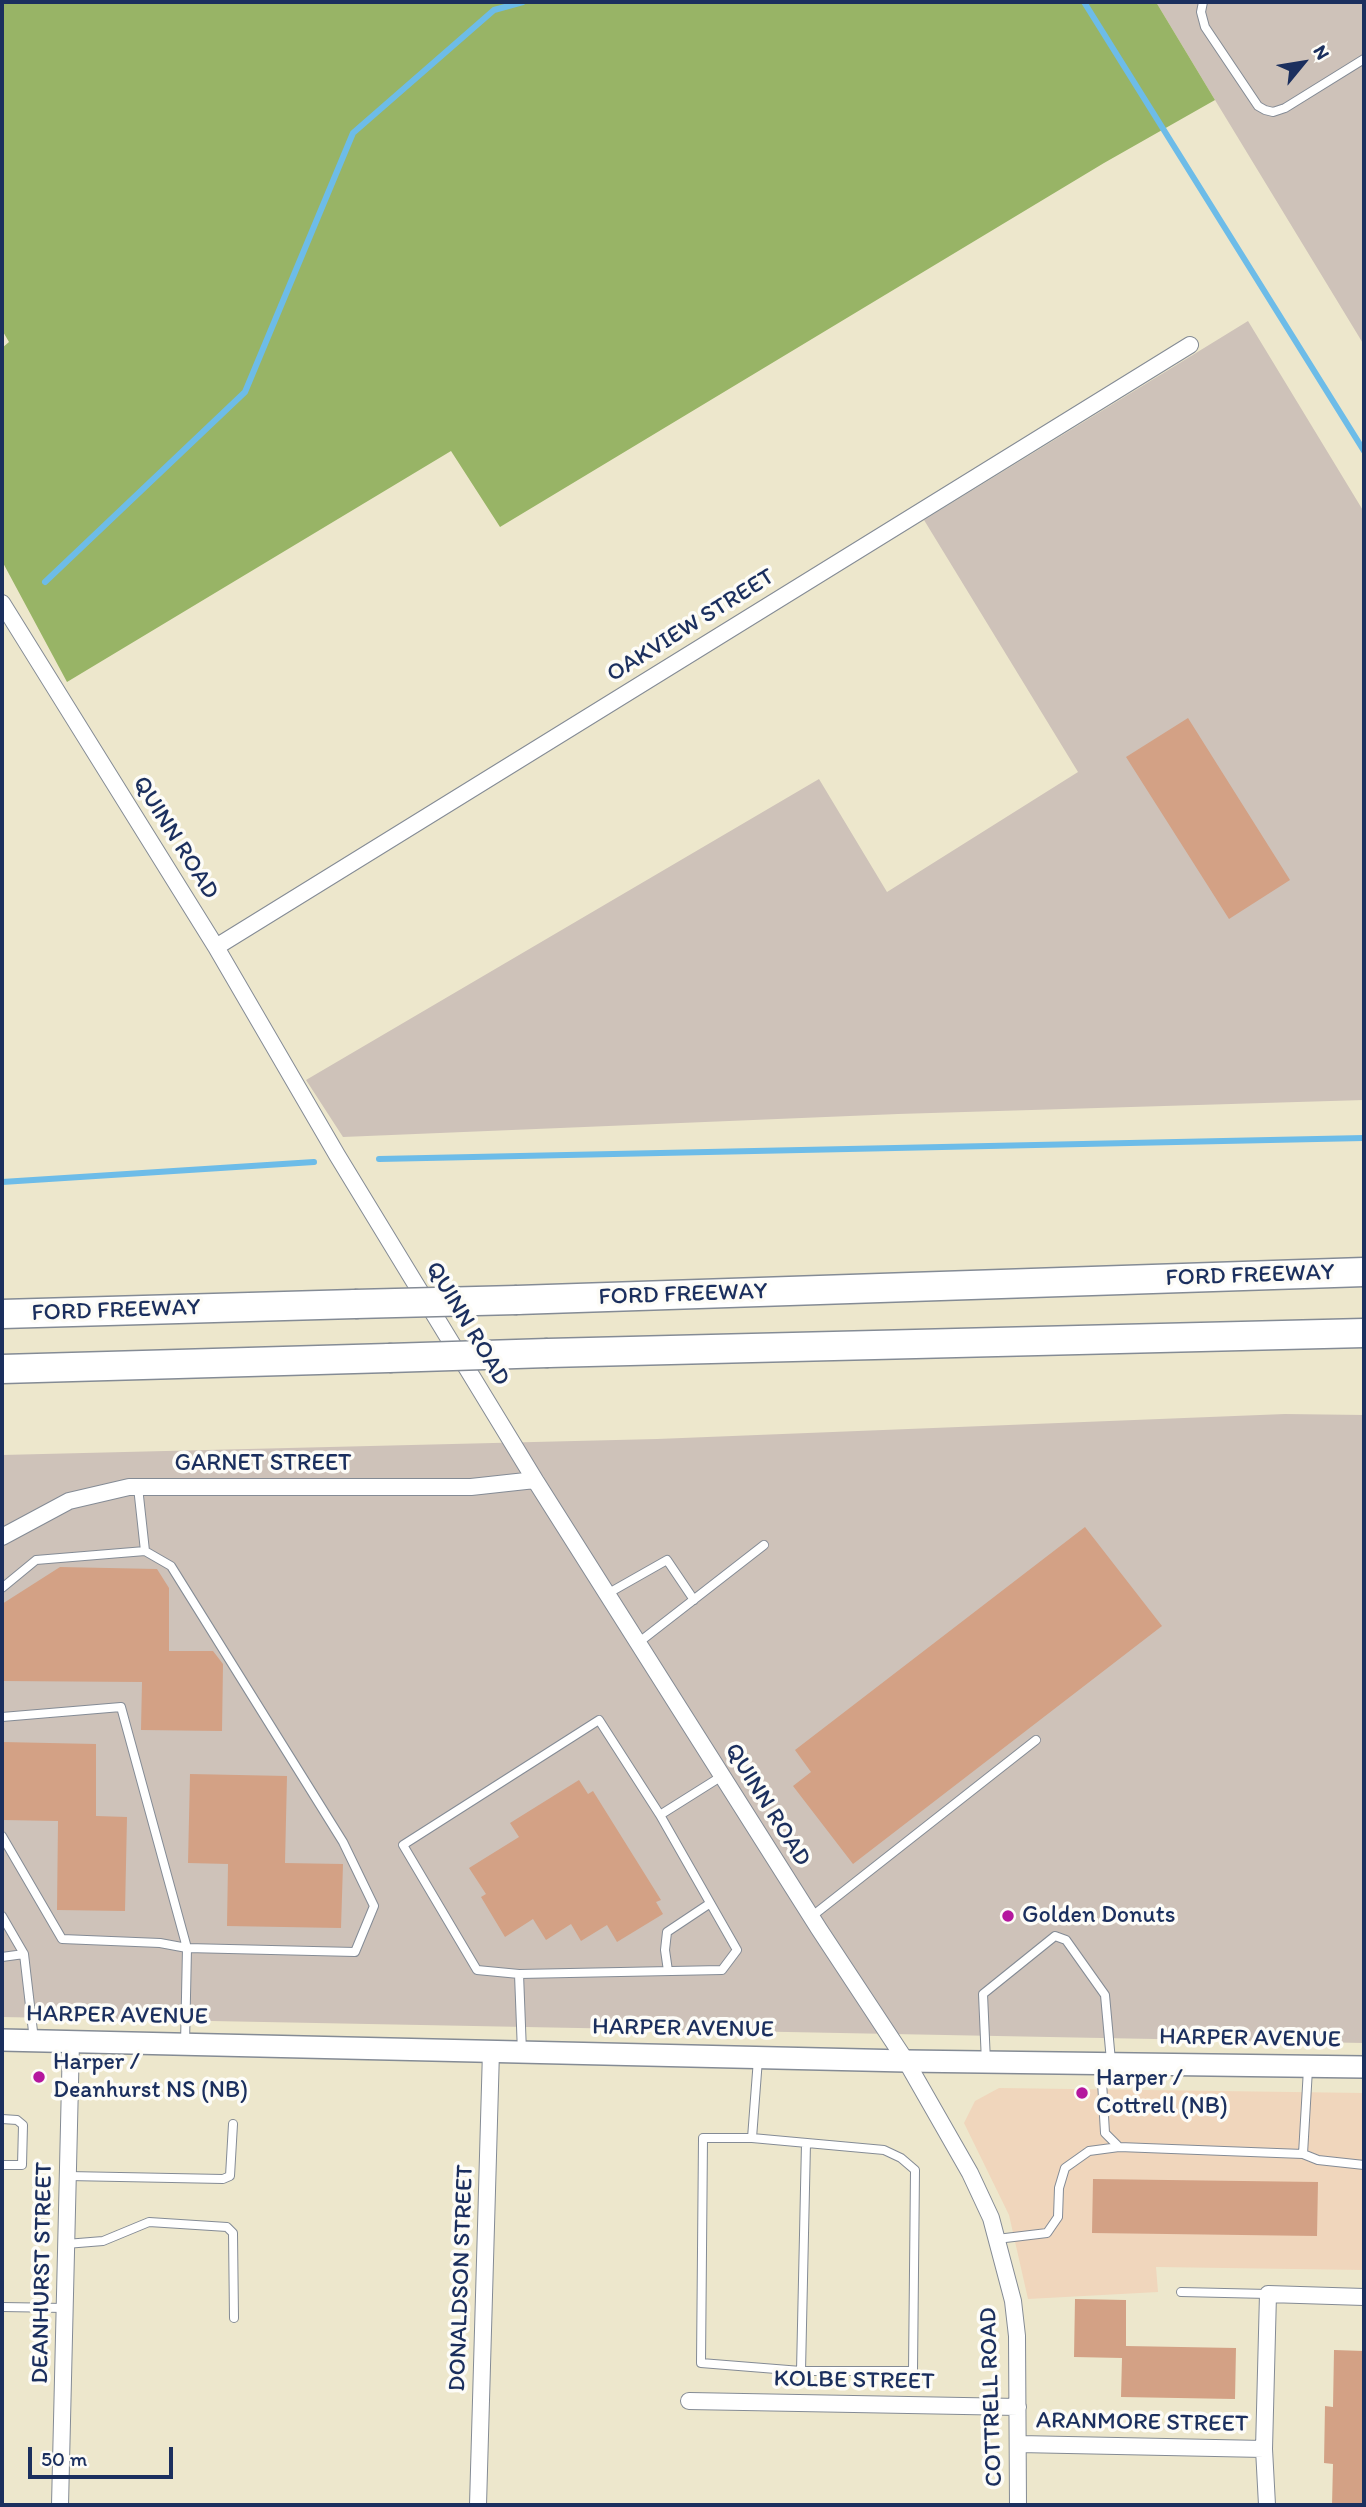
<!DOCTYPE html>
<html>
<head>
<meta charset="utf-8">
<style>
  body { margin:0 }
  #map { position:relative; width:1366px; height:2507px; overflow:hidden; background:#ede7cc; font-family:Itim,sans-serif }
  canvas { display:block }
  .frame { position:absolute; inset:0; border:4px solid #1b2f5e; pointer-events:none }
  .north { position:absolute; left:1268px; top:28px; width:70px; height:70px; -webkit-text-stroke:5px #fdfcf7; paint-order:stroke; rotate:60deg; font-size:19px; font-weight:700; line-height:28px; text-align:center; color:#1b2f5e }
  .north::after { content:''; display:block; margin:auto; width:24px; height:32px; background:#1b2f5e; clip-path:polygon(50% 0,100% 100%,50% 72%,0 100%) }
  .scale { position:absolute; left:28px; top:2447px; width:145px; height:32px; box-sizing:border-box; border:4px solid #1b2f5e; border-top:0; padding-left:9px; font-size:21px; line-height:24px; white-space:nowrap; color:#1b2f5e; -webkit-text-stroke:5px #fdfcf7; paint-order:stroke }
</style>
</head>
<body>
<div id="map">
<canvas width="1366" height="2507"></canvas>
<div class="frame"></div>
<div class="north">N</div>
<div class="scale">50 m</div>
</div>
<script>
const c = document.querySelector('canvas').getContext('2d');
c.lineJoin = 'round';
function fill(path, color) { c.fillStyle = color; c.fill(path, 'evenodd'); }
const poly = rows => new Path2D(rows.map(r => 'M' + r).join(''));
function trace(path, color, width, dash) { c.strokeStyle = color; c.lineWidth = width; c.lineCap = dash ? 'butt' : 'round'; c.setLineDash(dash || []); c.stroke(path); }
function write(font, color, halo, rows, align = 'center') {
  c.font = font + ' Itim,sans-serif'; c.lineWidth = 7; c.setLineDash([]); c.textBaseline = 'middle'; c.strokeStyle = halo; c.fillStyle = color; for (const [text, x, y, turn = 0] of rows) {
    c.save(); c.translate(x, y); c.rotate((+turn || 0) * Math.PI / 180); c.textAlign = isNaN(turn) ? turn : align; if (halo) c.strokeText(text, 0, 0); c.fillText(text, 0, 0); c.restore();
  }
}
const built = poly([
  [999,2088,1364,2093,1364,2270,1156,2267,1158,2292,1028,2299,1009,2215,964,2123,975,2101]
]);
const industrial = poly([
  [1156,2,1364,2,1364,345,1215,100],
  [1248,321,1364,512,1364,1100,898,1114,343,1137,306,1080,819,779,887,892,1078,772,924,520],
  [1285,1414,1364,1415,1364,2043,2,2017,2,1455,657,1439]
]);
const forest = poly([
  [2,2,1156,2,1215,100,1104,163,500,527,451,451,67,682,2,561,2,348,9,342,2,330]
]);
const stream = poly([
  [1084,2,1364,451],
  [45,582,245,392,353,133,494,10,523,2],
  [379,1159,1364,1138],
  [2,1182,314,1162]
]);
const building = poly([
  [1188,718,1290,880,1229,919,1126,757],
  [1085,1527,1162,1626,853,1864,793,1786,811,1772,795,1750],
  [60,1567,157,1569,169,1588,169,1651,213,1651,223,1664,222,1731,141,1730,142,1682,2,1681,2,1604],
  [2,1742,96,1744,96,1816,127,1817,125,1911,57,1910,58,1821,3,1820],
  [190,1774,287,1776,285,1863,343,1864,341,1928,227,1926,228,1864,188,1863],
  [579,1780,588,1794,593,1791,661,1900,656,1902,663,1914,617,1942,607,1925,581,1941,571,1924,546,1940,533,1919,505,1937,481,1897,486,1894,469,1868,519,1837,510,1823],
  [1093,2179,1318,2182,1317,2236,1092,2233],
  [1075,2299,1126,2300,1126,2346,1236,2348,1235,2399,1121,2397,1122,2358,1074,2357],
  [1334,2350,1364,2351,1364,2505,1332,2505,1333,2464,1324,2463,1325,2406,1333,2407]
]);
const lane = poly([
  [1203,2,1201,12,1205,27,1258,106,1265,110,1273,112,1285,108,1364,59],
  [138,1487,145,1551,171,1566,343,1842,374,1906,355,1952,187,1948,185,2044],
  [2,1588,36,1560,145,1551],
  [607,1594,667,1560,694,1600],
  [638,1643,764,1545],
  [2,1717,121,1707,187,1948,160,1943,62,1939,2,1836],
  [660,1815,722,1776],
  [2,1916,24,1954,34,2040],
  [811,1917,1036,1740],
  [2,1957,24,1954],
  [668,1971,665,1950,667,1932,709,1904],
  [519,1974,722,1970,737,1950,660,1815,599,1720,403,1845,477,1970,519,1974,522,2052],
  [986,2062,983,1994,1055,1936,1066,1940,1105,1995,1111,2061],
  [1101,2064,1105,2133,1119,2147,1303,2154,1308,2069],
  [2,2119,17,2120,23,2125,22,2165,2,2165],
  [752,2138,884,2150,901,2158,915,2170,913,2371,801,2371,701,2363,703,2138,752,2138,758,2059],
  [1303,2154,1318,2160,1364,2165],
  [68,2176,223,2179,230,2176,233,2124],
  [997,2239,1047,2233,1058,2217,1059,2188,1065,2168,1089,2151,1119,2147],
  [66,2244,103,2241,149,2222,227,2227,233,2233,234,2318],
  [1181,2292,1268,2294],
  [2,2307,65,2308],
  [801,2371,806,2143]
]);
const street = poly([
  [2,603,216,947,337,1155,535,1480,819,1929,906,2061,970,2173,991,2218,1013,2301,1017,2336,1018,2505],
  [216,947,1190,345],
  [2,1537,69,1501,129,1487,471,1487,535,1480],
  [689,2401,1018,2407],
  [1019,2444,1264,2449],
  [60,2505,71,2041],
  [478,2505,491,2051],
  [1267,2505,1264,2449,1268,2294,1364,2297]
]);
const secondary = poly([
  [2,2040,906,2061,1364,2067]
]);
const highway = poly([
  [517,1300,1364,1272],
  [2,1314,355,1304],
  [548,1353,1364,1333],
  [2,1369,389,1358]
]);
const highwayBridge = poly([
  [355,1304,517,1300],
  [389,1358,548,1353]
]);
const markers = [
  [1008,1916,7,"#b5179e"],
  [39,2077,7,"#b5179e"],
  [1082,2093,7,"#b5179e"]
];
const streetNames = [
  ["OAKVIEW STREET",691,626,-32],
  ["QUINN ROAD",175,838,58],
  ["FORD FREEWAY",1250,1276,-2],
  ["FORD FREEWAY",683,1295,-2],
  ["FORD FREEWAY",116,1311,-2],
  ["QUINN ROAD",467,1324,59],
  ["GARNET STREET",263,1464],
  ["QUINN ROAD",767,1805,58],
  ["HARPER AVENUE",117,2016,1],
  ["HARPER AVENUE",683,2029,1],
  ["HARPER AVENUE",1250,2039,1],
  ["DEANHURST STREET",43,2273,-89],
  ["DONALDSON STREET",462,2278,-88],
  ["KOLBE STREET",854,2381,1],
  ["COTTRELL ROAD",992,2397,-92],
  ["ARANMORE STREET",1142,2423,1]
];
const poiNames = [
  ["Golden Donuts",1022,1916],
  ["Harper /",53,2063],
  ["Deanhurst NS (NB)",53,2091],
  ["Harper /",1096,2079],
  ["Cottrell (NB)",1096,2107]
];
fill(built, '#f0d6bc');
fill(industrial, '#cec2b9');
fill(forest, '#98b466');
trace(stream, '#6dbce8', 6);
fill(building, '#d3a185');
trace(lane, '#848b95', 10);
trace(street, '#848b95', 18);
trace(secondary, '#848b95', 24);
trace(highway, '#848b95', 31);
trace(lane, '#fff', 8);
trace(street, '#fff', 16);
trace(secondary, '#fff', 21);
trace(highway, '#fff', 28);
trace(highwayBridge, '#848b95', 31, []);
trace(highwayBridge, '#fff', 28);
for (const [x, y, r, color] of markers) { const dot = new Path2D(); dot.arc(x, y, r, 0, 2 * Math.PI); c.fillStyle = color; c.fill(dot); trace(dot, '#fdfcf7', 2.5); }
write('24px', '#1b2f5e', '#fdfcf7', streetNames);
write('24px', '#1b2f5e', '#fdfcf7', poiNames, 'left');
</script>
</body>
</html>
